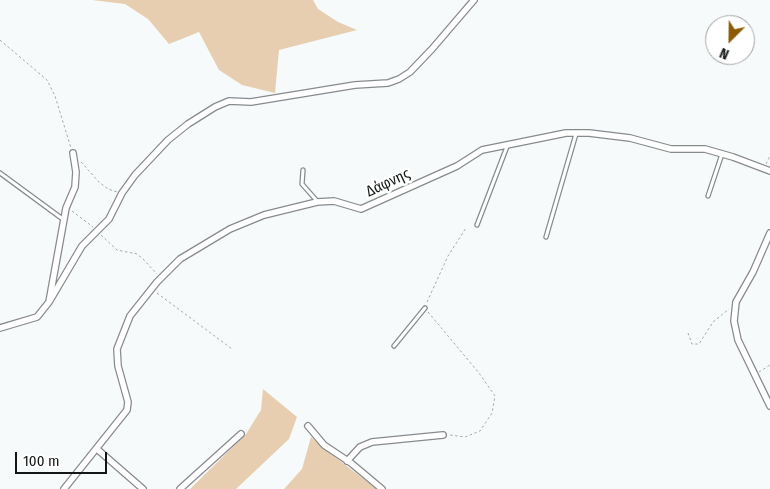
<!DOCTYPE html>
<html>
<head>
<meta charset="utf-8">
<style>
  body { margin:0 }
  #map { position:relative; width:770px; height:489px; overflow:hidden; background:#f6fafb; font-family:"Fira Sans Condensed",sans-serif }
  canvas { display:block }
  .north { position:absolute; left:705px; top:15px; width:50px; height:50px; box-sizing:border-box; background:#fff; border:1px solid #a1a2a2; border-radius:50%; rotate:203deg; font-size:14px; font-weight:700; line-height:20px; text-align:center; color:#141616 }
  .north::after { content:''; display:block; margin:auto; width:18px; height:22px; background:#8d5b06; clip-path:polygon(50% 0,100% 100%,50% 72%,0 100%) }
  .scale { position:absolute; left:15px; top:452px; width:92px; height:22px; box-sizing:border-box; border:2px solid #141616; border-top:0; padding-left:6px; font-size:15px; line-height:18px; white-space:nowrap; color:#141616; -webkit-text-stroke:4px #fff; paint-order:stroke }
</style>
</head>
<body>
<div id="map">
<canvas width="770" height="489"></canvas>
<div class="north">N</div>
<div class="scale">100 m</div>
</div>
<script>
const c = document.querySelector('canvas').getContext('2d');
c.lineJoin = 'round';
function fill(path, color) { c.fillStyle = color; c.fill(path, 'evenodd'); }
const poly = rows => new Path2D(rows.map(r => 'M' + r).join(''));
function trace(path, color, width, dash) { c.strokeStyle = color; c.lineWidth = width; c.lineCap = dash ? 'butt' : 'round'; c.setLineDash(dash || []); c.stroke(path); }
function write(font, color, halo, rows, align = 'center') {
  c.font = font + ' "Fira Sans Condensed",sans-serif'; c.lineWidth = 5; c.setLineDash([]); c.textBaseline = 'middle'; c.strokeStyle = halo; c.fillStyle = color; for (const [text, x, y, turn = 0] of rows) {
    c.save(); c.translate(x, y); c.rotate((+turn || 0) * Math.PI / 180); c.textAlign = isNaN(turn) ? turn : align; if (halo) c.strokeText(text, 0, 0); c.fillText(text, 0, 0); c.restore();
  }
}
const green = poly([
  [92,0,313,0,318,9,338,22,357,30,279,50,275,93,242,85,219,70,199,32,169,44,148,19,125,4],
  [263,389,297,417,289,439,236,489,190,489,246,434,261,410],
  [311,437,323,448,377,489,284,489,302,469]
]);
const path = poly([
  [0,40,47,80,55,96,71,148],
  [81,162,99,182,108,189,117,192],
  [766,164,770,156],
  [72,211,93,227],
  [101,235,117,250,137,254,143,259,157,274],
  [157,293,232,349],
  [427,302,448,256,466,228],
  [428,312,479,373,495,396,492,413,480,431,465,437,450,435],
  [688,333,692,344,699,344,713,322,729,309],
  [759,372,770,365]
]);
const service = poly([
  [303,170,302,184,317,201],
  [0,173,64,220],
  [708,196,722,154],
  [477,225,508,144],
  [546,237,576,134],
  [394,346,425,308]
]);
const minor = poly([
  [770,233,753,272,736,302,734,321,738,340,770,406],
  [49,302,82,246,109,219,122,193,135,175,168,140,188,124,215,107,229,101,251,102,355,85,388,83,399,79,410,72,432,49,474,0],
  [0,328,37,317,49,302,66,208,75,187,76,172,73,153],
  [308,426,324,445,351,463,382,489],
  [97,449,143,489],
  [347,461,360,447,372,442,443,435],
  [64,489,127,410,128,402,118,366,117,349,130,316,157,282,180,259,230,229,264,215,317,202,334,201,361,209,457,166,482,150,566,133,589,133,630,138,671,149,705,149,733,157,770,171],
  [180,489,241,434]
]);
const streetNames = [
  ["Δάφνης",388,183,-25]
];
fill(green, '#e8ceb0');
trace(service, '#888b8d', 5.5);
trace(minor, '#888b8d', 8);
trace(path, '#a6a9aa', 1, [2.5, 2.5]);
trace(service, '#fff', 3);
trace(minor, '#fff', 5.5);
write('15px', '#141616', '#fff', streetNames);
</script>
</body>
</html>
